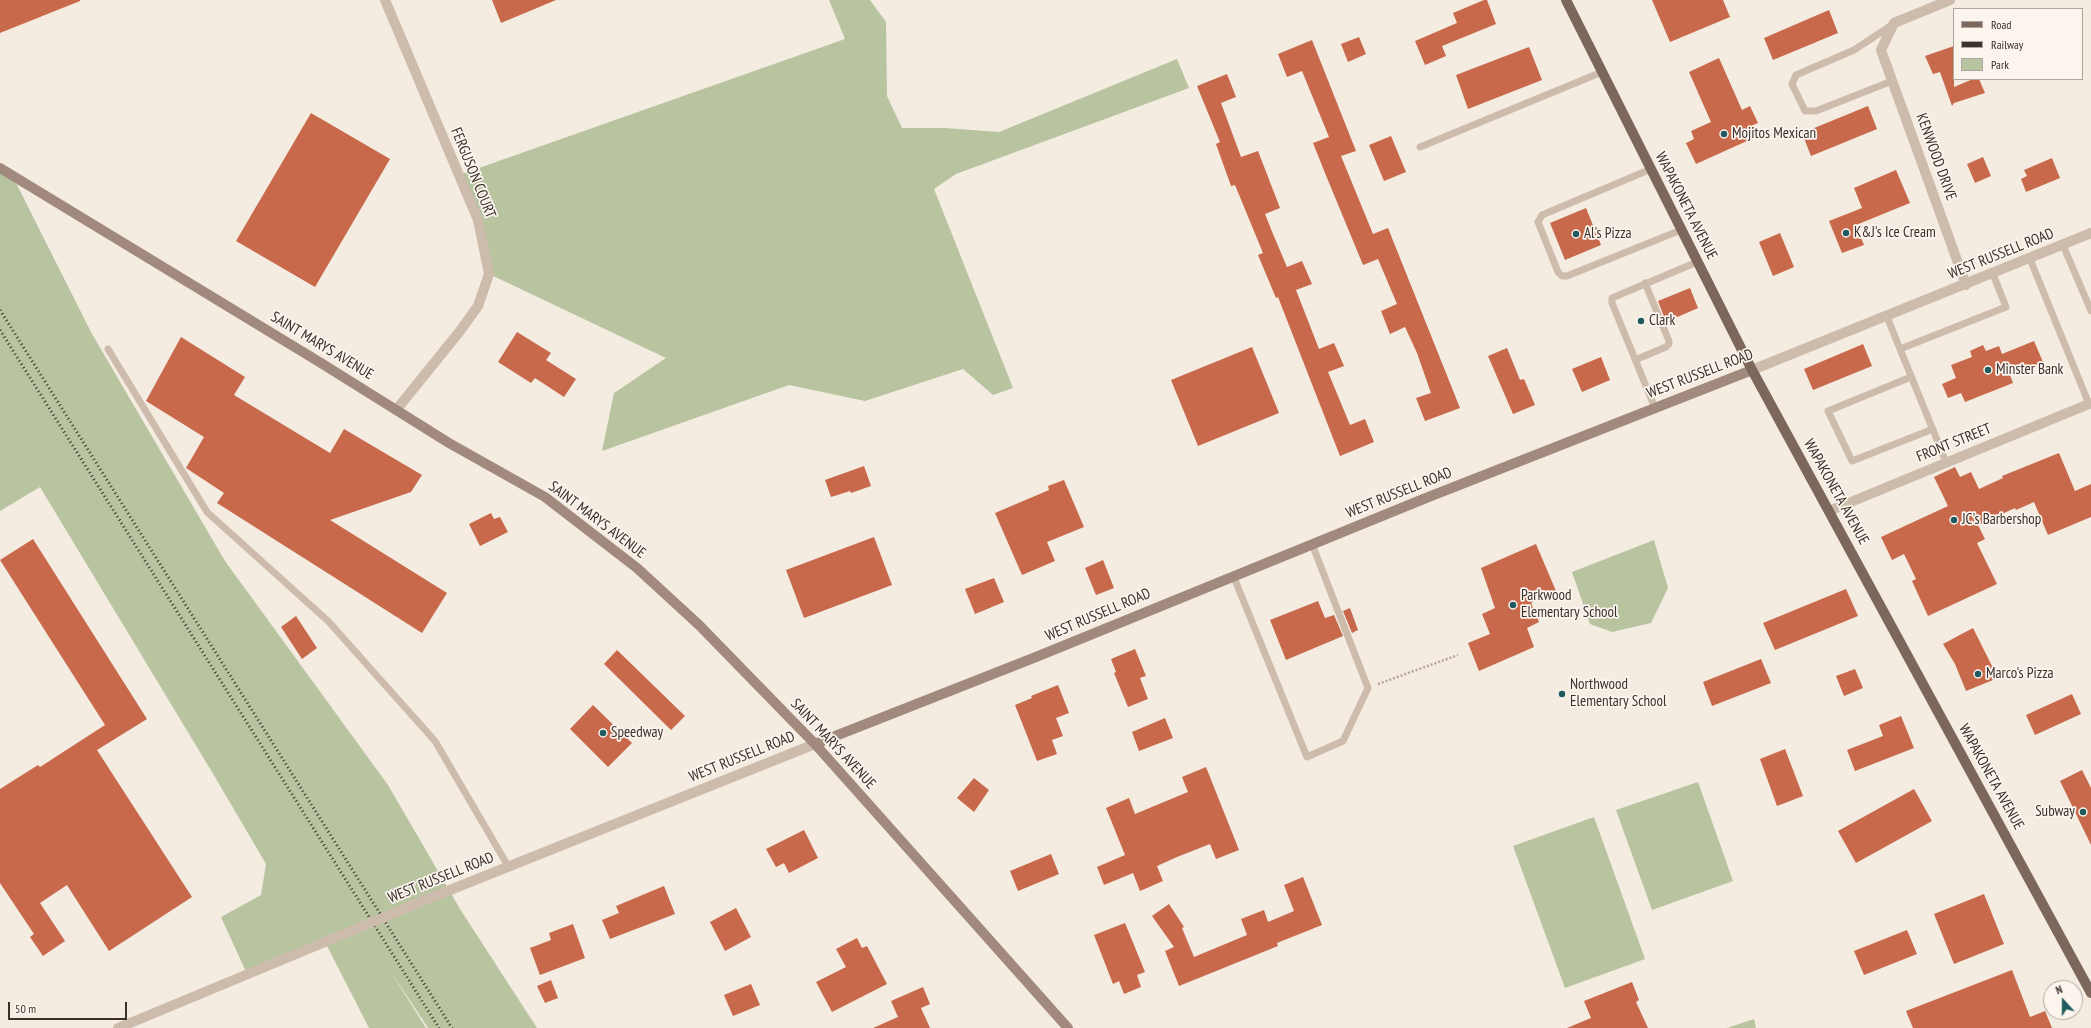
<!DOCTYPE html>
<html>
<head>
<meta charset="utf-8">
<style>
  body { margin:0 }
  #map { position:relative; width:2091px; height:1028px; overflow:hidden; background:#f4ebe1; font-family:"PT Sans Narrow",sans-serif }
  canvas { display:block }
  .legend { position:absolute; left:1953px; top:8px; width:130px; height:72px; box-sizing:border-box; background:#fbf5ee; border:1px solid #aea6a0; margin:0; padding:5px 7px; list-style:none; font-size:12px; color:#3b302b }
  .legend li { display:flex; align-items:center; gap:8px; height:20px }
  .legend b { width:20px; border:1px solid #aea6a0 }
  .north { position:absolute; left:2043px; top:980px; width:40px; height:40px; box-sizing:border-box; background:#fbf5ee; border:1px solid #aea6a0; border-radius:50%; rotate:339deg; font-size:11px; font-weight:700; line-height:16px; text-align:center; color:#3b302b }
  .north::after { content:''; display:block; margin:auto; width:14px; height:18px; background:#1f5a5e; clip-path:polygon(50% 0,100% 100%,50% 72%,0 100%) }
  .scale { position:absolute; left:8px; top:1002px; width:119px; height:18px; box-sizing:border-box; border:2px solid #3b302b; border-top:0; padding-left:5px; font-size:12px; line-height:14px; white-space:nowrap; color:#3b302b; -webkit-text-stroke:3px #fbf5ee; paint-order:stroke }
</style>
</head>
<body>
<div id="map">
<canvas width="2091" height="1028"></canvas>
<ul class="legend">
<li><b style="height:5px;background:#7d675c"></b>Road</li>
<li><b style="height:5px;background:#3b302b"></b>Railway</li>
<li><b style="height:11px;background:#b8c4a0"></b>Park</li>
</ul>
<div class="north">N</div>
<div class="scale">50 m</div>
</div>
<script>
const c = document.querySelector('canvas').getContext('2d');
c.lineJoin = 'round';
function fill(path, color) { c.fillStyle = color; c.fill(path, 'evenodd'); }
const poly = rows => new Path2D(rows.map(r => 'M' + r).join(''));
function trace(path, color, width, dash) { c.strokeStyle = color; c.lineWidth = width; c.lineCap = dash ? 'butt' : 'round'; c.setLineDash(dash || []); c.stroke(path); }
function write(font, color, halo, rows, align = 'center') {
  c.font = font + ' "PT Sans Narrow",sans-serif'; c.lineWidth = 3.5; c.setLineDash([]); c.textBaseline = 'middle'; c.strokeStyle = halo; c.fillStyle = color; for (const [text, x, y, turn = 0] of rows) {
    c.save(); c.translate(x, y); c.rotate((+turn || 0) * Math.PI / 180); c.textAlign = isNaN(turn) ? turn : align; if (halo) c.strokeText(text, 0, 0); c.fillText(text, 0, 0); c.restore();
  }
}
const green = poly([
  [829,0,870,0,886,22,887,96,902,128,945,128,999,132,1177,59,1189,88,956,174,934,189,1013,388,993,395,963,369,865,401,789,385,602,451,614,393,666,358,489,274,478,220,459,175,845,39],
  [0,168,12,175,92,334,225,561,388,785,460,909,537,1028,428,1028,389,969,426,1028,369,1028,325,942,247,974,221,917,261,895,266,864,215,777,40,487,0,511],
  [1654,540,1668,588,1651,623,1612,632,1590,624,1572,572],
  [1698,782,1733,881,1652,910,1616,810],
  [1594,817,1645,959,1565,988,1513,846],
  [1754,1019,1756,1028,1727,1028]
]);
const building = poly([
  [0,0,80,0,80,1,0,33],
  [492,0,556,0,501,23],
  [1484,0,1487,0,1496,24,1442,46,1446,56,1425,65,1415,41,1457,23,1453,13],
  [1652,0,1723,0,1730,17,1670,42],
  [1829,10,1838,33,1773,60,1764,38],
  [1359,37,1366,54,1348,62,1341,44],
  [1312,40,1356,151,1341,156,1373,234,1388,228,1460,408,1425,421,1416,398,1431,393,1417,353,1405,327,1390,334,1381,311,1397,304,1378,259,1363,265,1325,173,1313,143,1329,137,1302,71,1287,77,1278,54],
  [1954,46,1954,87,1973,79,1979,79,1985,93,1954,103,1952,106,1940,72,1933,74,1925,56],
  [1529,47,1542,80,1468,109,1456,75],
  [1719,58,1742,110,1750,106,1758,123,1753,125,1758,136,1696,164,1686,143,1694,139,1691,131,1711,122,1689,72],
  [1227,74,1236,97,1221,103,1241,157,1258,151,1280,208,1265,214,1273,234,1287,267,1302,261,1312,284,1296,290,1319,349,1334,343,1344,366,1328,372,1350,425,1365,419,1374,442,1340,456,1278,297,1276,298,1258,255,1263,253,1235,185,1231,186,1216,144,1220,142,1197,86],
  [1868,106,1877,129,1811,156,1802,133],
  [311,113,390,159,315,287,236,241],
  [1391,136,1406,172,1384,181,1369,145],
  [1983,157,1991,176,1975,183,1967,164],
  [2052,158,2060,178,2026,192,2021,179,2027,176,2024,170],
  [1896,170,1910,203,1856,225,1864,245,1842,253,1829,221,1862,208,1854,188],
  [1586,208,1601,245,1565,260,1550,223],
  [1780,233,1794,267,1773,276,1759,242],
  [1690,288,1698,308,1666,322,1658,301],
  [517,332,551,353,546,360,576,379,564,397,535,378,531,383,498,362],
  [181,337,245,377,234,395,330,453,344,429,422,475,411,492,330,520,447,593,422,633,217,503,224,493,186,468,204,437,146,401],
  [2034,341,2043,362,2010,375,2013,383,1965,402,1961,393,1948,398,1942,384,1956,378,1951,365,1972,357,1970,351,1983,345,1986,351,1999,346,2002,354],
  [1863,344,1872,366,1813,390,1804,369],
  [1252,347,1279,413,1198,446,1171,380],
  [1507,348,1520,380,1524,379,1535,405,1513,414,1488,356],
  [1601,357,1610,380,1582,392,1572,369],
  [2059,453,2075,491,2091,484,2091,517,2048,535,2034,502,2016,510,2015,508,1978,525,1985,539,1977,543,1997,584,1928,616,1912,581,1916,579,1904,554,1892,560,1881,537,1948,506,1934,477,1955,467,1960,477,1971,472,1979,489,2003,478,2002,476],
  [864,466,871,486,851,493,850,491,831,497,825,480],
  [1064,480,1084,527,1047,542,1055,561,1022,575,995,513,1049,490,1048,486],
  [491,513,494,519,500,517,508,532,480,546,469,524],
  [874,537,892,585,804,618,786,570],
  [33,539,147,719,97,750,192,897,109,951,67,885,40,903,65,941,43,956,30,937,34,934,0,883,0,789,38,765,40,767,105,725,0,560],
  [1536,544,1556,591,1531,603,1539,622,1527,628,1534,647,1479,671,1468,643,1490,634,1482,614,1495,608,1481,568],
  [1103,560,1114,588,1096,595,1085,568],
  [994,578,1004,602,975,614,965,589],
  [1846,589,1858,616,1775,650,1763,623],
  [1318,601,1325,618,1334,615,1343,636,1286,660,1270,620],
  [1350,608,1358,630,1352,633,1343,611],
  [296,616,317,648,302,659,281,627],
  [1973,628,1998,678,1966,691,1955,664,1943,644],
  [1135,649,1146,676,1140,678,1148,699,1128,707,1114,673,1116,672,1111,659],
  [617,650,685,716,671,730,604,664],
  [1761,659,1771,683,1712,706,1703,682],
  [1855,669,1863,688,1844,696,1836,676],
  [1058,685,1069,713,1056,718,1063,736,1052,740,1057,754,1037,761,1015,705,1032,698,1031,696],
  [2072,694,2081,714,2035,735,2026,715],
  [593,705,632,743,608,767,570,729],
  [1901,716,1914,748,1855,771,1847,750,1883,736,1879,725],
  [1165,718,1173,738,1139,751,1132,732],
  [1785,749,1803,796,1777,806,1760,759],
  [1206,767,1239,850,1216,859,1210,844,1177,857,1157,866,1163,881,1140,891,1133,873,1104,885,1097,867,1125,855,1106,808,1129,798,1135,814,1188,792,1182,777],
  [2082,770,2091,788,2091,845,2060,781],
  [974,778,989,790,974,812,957,798],
  [1914,789,1932,821,1856,863,1838,831],
  [804,830,818,858,789,873,784,863,776,867,766,849],
  [1051,854,1059,874,1018,891,1010,871],
  [1303,877,1322,925,1277,943,1278,946,1179,986,1165,951,1174,947,1152,916,1169,904,1184,927,1182,928,1194,957,1247,935,1241,919,1264,910,1268,922,1294,911,1284,885],
  [664,886,675,914,610,939,602,920,619,913,616,906],
  [1984,894,2004,944,1954,964,1934,914],
  [736,908,751,937,725,951,710,922],
  [1125,923,1145,972,1137,975,1141,987,1124,994,1119,981,1113,984,1094,935],
  [573,924,585,958,540,975,530,948,551,940,549,933],
  [1907,930,1917,954,1864,975,1854,951],
  [857,938,862,948,867,946,887,984,832,1012,816,982,846,967,836,949],
  [2012,970,2030,1017,2045,1011,2052,1028,1913,1028,1906,1011],
  [551,980,558,998,545,1003,537,986],
  [1632,982,1639,1000,1636,1002,1648,1028,1567,1028,1591,1018,1584,1001],
  [751,984,760,1005,733,1016,724,995],
  [923,987,930,1004,921,1008,930,1028,873,1028,898,1017,891,1001]
]);
const path = poly([
  [1378,684,1458,655]
]);
const service = poly([
  [1892,25,1854,50,1796,75,1792,84,1805,111,1816,111,1892,81],
  [1420,147,1602,72],
  [1651,169,1542,215,1538,222,1558,272,1562,276,1567,276,1681,230],
  [2063,245,2091,311],
  [2030,259,2089,404],
  [1887,317,1946,462],
  [108,349,207,512,328,621,435,741,508,866],
  [1900,349,2006,307,1993,274],
  [1635,360,1666,347,1669,344,1669,341,1645,283],
  [1911,377,1828,411,1852,461,1933,429],
  [1655,408,1612,303,1612,298,1697,262],
  [1233,575,1307,757,1343,741,1368,688,1312,544]
]);
const minor = poly([
  [385,0,478,220,489,274,478,306,460,331,397,409],
  [1950,0,1894,23,1881,50,1966,285],
  [1752,370,2091,233],
  [1829,511,2091,403]
]);
const tertiary = poly([
  [425,900,815,744],
  [118,1028,325,942]
]);
const secondary = poly([
  [0,168,321,363,449,443,545,497,637,568,699,625,815,744,1068,1028],
  [815,744,1036,657,1426,498,1752,370]
]);
const primary = poly([
  [1566,0,1752,370,2091,993]
]);
const rail = poly([
  [0,310,452,1028],
  [0,330,439,1028]
]);
const tertiaryBridge = poly([
  [325,942,425,900]
]);
const markers = [
  [1724,134,4,"#1f5a5e"],
  [1846,233,4,"#1f5a5e"],
  [1576,234,4,"#1f5a5e"],
  [1641,321,4,"#1f5a5e"],
  [1988,370,4,"#1f5a5e"],
  [1954,520,4,"#1f5a5e"],
  [1513,605,4,"#1f5a5e"],
  [1978,674,4,"#1f5a5e"],
  [1562,694,4,"#1f5a5e"],
  [603,733,4,"#1f5a5e"],
  [2083,812,4,"#1f5a5e"]
];
const poiNames = [
  ["Mojitos Mexican",1732,134],
  ["K&J's Ice Cream",1854,233],
  ["Al's Pizza",1584,234],
  ["Clark",1649,321],
  ["Minster Bank",1996,370],
  ["JC's Barbershop",1962,520],
  ["Parkwood",1521,596],
  ["Elementary School",1521,613],
  ["Marco's Pizza",1986,674],
  ["Northwood",1570,685],
  ["Elementary School",1570,702],
  ["Speedway",611,733],
  ["Subway",2075,812,"right"]
];
const streetNames = [
  ["KENWOOD DRIVE",1936,157,70],
  ["FERGUSON COURT",473,173,68],
  ["WAPAKONETA AVENUE",1686,206,63],
  ["WEST RUSSELL ROAD",2001,254,-22],
  ["SAINT MARYS AVENUE",322,346,31],
  ["WEST RUSSELL ROAD",1700,374,-21],
  ["FRONT STREET",1954,443,-22],
  ["WAPAKONETA AVENUE",1836,492,61],
  ["WEST RUSSELL ROAD",1399,493,-22],
  ["SAINT MARYS AVENUE",597,520,37],
  ["WEST RUSSELL ROAD",1098,615,-23],
  ["SAINT MARYS AVENUE",833,744,47],
  ["WEST RUSSELL ROAD",742,757,-22],
  ["WAPAKONETA AVENUE",1991,777,61],
  ["WEST RUSSELL ROAD",441,878,-22]
];
fill(green, '#b8c4a0');
fill(building, '#c8694b');
trace(path, '#b9a596', 2.5, [2, 2]);
trace(service, '#cdbbac', 7);
trace(minor, '#cdbbac', 10);
trace(tertiary, '#cdbbac', 10);
trace(secondary, '#a18a7d', 10);
trace(primary, '#7d675c', 10);
trace(rail, '#3b302b', 3, [1, 3]);
trace(tertiaryBridge, '#cdbbac', 10);
for (const [x, y, r, color] of markers) { const dot = new Path2D(); dot.arc(x, y, r, 0, 2 * Math.PI); c.fillStyle = color; c.fill(dot); trace(dot, '#fbf5ee', 1.5); }
write('15px', '#3b302b', '#fbf5ee', poiNames, 'left');
write('15px', '#3b302b', '#fbf5ee', streetNames);
</script>
</body>
</html>
